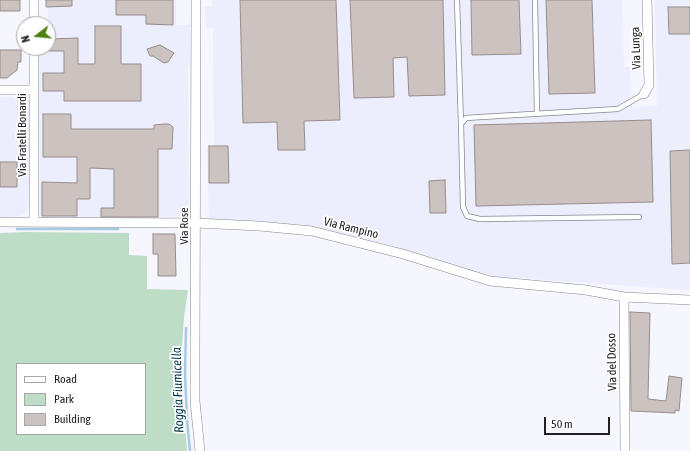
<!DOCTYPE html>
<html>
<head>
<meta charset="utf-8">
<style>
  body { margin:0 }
  #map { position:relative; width:690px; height:451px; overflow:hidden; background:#f5f6fe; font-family:"Asap Condensed",sans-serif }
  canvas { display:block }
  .legend { position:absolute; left:16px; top:363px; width:130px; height:72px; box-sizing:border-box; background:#fff; border:1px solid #a7a7a8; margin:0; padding:5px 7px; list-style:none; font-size:12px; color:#222225 }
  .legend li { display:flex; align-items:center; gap:8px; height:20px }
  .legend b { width:20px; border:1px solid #a7a7a8 }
  .north { position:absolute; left:16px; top:16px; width:40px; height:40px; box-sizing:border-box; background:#fff; border:1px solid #a7a7a8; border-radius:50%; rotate:254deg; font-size:11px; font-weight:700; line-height:16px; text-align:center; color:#222225 }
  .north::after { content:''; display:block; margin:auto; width:14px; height:18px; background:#4f800f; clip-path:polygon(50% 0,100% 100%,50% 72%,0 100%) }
  .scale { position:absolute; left:544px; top:417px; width:66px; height:18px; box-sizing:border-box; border:2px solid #222225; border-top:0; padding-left:5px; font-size:12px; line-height:14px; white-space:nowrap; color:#222225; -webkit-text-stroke:3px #fff; paint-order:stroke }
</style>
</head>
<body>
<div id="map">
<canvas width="690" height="451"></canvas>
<ul class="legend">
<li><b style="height:5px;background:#fff"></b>Road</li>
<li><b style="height:11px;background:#beddc6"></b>Park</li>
<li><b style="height:11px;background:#ccc2c0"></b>Building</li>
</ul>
<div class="north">N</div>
<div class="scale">50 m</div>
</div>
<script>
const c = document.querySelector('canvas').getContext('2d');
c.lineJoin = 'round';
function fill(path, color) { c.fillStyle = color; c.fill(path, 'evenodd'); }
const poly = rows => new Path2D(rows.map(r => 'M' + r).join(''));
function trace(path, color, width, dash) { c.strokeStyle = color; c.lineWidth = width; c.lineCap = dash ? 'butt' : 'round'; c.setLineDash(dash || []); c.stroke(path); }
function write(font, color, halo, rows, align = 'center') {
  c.font = font + ' "Asap Condensed",sans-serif'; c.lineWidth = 3.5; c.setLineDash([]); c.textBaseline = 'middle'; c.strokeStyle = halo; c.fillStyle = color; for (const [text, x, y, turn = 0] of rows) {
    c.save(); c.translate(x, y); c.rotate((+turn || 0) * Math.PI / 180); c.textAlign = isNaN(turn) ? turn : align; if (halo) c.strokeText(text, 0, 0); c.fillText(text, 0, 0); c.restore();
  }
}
const built = poly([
  [48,0,176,0,176,25,190,25,190,66,188,65,189,211,186,216,40,219,39,48,48,48],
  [212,0,622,0,624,67,630,67,632,107,657,106,655,0,690,0,690,290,487,276,394,246,346,234,296,224,294,228,287,226,287,223,209,220,207,147,214,147,213,28,206,28,205,7,212,7],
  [0,97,18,98,26,103,29,108,29,206,25,214,17,217,0,217]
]);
const green = poly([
  [26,232,129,233,129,255,147,256,147,289,188,290,184,317,181,360,183,406,187,451,0,451,0,233],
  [17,364,145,364,145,434,17,434]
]);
const stream = poly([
  [17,229,118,229],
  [186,328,185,374,187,420,190,451]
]);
const building = poly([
  [0,0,20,0,20,11,0,11,0,0],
  [46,0,72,0,72,6,46,7,46,0],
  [116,0,173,0,173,25,146,24,146,15,116,15,116,0],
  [240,0,336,0,340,120,304,121,305,150,278,150,277,122,243,123,240,0],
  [350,0,443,0,445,95,409,96,407,57,393,58,394,97,354,98,350,0],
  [471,0,519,0,521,54,472,55,471,0],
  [546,0,592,0,595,93,549,94,546,0],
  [668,7,690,7,690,34,669,34,668,7],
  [95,26,121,26,121,64,141,64,141,101,64,101,64,91,43,91,43,73,64,73,64,51,48,51,48,39,78,38,78,64,95,64,95,26],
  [160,45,174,53,168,62,164,63,153,56,150,56,147,49,160,45],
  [0,50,21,50,21,62,18,62,17,70,7,78,0,78,0,50],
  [43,114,71,114,71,129,154,129,154,125,164,124,169,124,173,127,172,149,158,149,158,217,101,217,101,208,114,208,114,169,90,168,90,199,77,199,77,216,42,216,42,182,77,183,77,157,43,157,43,114],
  [651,120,653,202,476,206,474,125,651,120],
  [209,146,228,146,229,183,209,183,209,146],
  [690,150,690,263,672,264,670,151,690,150],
  [0,162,17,162,17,187,0,187,0,162],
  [445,180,446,213,430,213,429,181,445,180],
  [153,234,175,234,176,276,158,276,158,254,153,254,153,234],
  [630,312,650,313,648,399,666,401,669,376,682,378,679,411,675,410,675,413,631,411,630,312]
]);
const service = poly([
  [457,0,461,124],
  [535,0,537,114],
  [639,217,480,219,467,216,463,207,461,124,466,118,481,117,618,109,644,94]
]);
const minor = poly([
  [196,0,195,353,195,401,200,451],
  [34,24,34,0],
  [34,48,34,222],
  [0,90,33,90],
  [644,94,649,85,647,0],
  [0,222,197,223,259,226,312,231,403,254,490,281,586,290,624,297,690,300],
  [624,297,625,451]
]);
const streetNames = [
  ["Via Lunga",636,48,-92],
  ["Via Fratelli Bonardi",22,135,-90],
  ["Via Rose",184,226,-90],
  ["Via Rampino",351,228,14],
  ["Via del Dosso",612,362,-91]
];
const waterNames = [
  ["Roggia Fiumicella",178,390,-92]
];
fill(built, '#ecedfd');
fill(green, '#beddc6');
trace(stream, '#a6cbe0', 2.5);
fill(building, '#ccc2c0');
trace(building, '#978d8b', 1);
trace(service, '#87888f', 6);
trace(minor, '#87888f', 10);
trace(service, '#fff', 4.5);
trace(minor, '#fff', 9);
write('12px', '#222225', '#fff', streetNames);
write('italic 13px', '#01344b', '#fff', waterNames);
</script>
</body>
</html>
